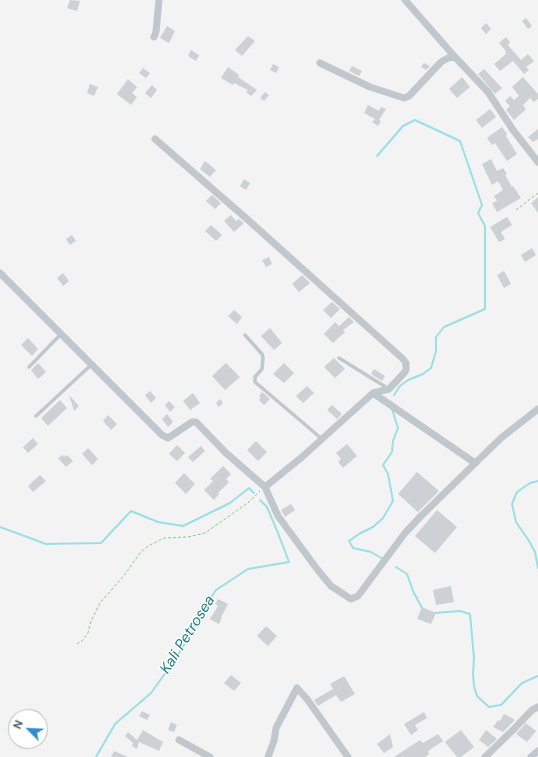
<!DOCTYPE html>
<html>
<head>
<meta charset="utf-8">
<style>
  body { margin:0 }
  #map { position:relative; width:538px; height:757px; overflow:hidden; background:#f4f3f3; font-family:"DM Sans",sans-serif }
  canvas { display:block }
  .north { position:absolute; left:8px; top:709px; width:40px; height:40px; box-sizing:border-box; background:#fff; border:1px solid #b7bcbf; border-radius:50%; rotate:294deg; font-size:11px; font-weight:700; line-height:16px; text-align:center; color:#4c585e }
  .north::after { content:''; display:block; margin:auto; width:14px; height:18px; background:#318fd0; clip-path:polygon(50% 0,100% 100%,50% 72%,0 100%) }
</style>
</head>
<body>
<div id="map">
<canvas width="538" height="757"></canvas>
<div class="north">N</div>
</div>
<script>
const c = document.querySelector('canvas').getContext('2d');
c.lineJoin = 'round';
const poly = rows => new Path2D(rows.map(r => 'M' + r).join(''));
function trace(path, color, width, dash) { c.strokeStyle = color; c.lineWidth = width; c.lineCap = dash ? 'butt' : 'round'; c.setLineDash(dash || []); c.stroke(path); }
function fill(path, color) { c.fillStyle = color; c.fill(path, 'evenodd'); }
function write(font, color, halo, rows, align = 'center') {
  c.font = font + ' "DM Sans",sans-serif'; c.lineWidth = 3; c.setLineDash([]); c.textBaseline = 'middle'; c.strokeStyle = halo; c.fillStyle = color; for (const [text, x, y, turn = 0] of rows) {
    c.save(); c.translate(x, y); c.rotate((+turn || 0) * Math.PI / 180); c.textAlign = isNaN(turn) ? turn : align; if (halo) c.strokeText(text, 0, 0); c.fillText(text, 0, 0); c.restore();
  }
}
const stream = poly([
  [377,156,403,126,415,120,460,141,482,205,478,213,485,226,485,309,444,327,436,337,436,351,431,368,423,374,408,380,400,386,394,395],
  [538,481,530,483,517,492,512,504,516,522,529,541,535,552,538,568],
  [0,527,46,544,101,543,131,511,158,522,183,526,230,503,249,488,254,493],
  [383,559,371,552,353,548,349,541,359,534,373,527,383,518,393,501,388,474,383,465,392,452,393,441,398,428,392,409],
  [396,567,407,574,413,591,422,608],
  [434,613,460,611,470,614,474,658,473,674,474,686,477,696,489,707,501,705,522,683,538,676],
  [96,757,115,724,151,693,174,661,192,632,204,608,216,590,248,569,289,562,278,533,267,507,260,500]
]);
const building = poly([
  [70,0,80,1,77,11,67,8],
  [526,18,532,26,528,29,522,21],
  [486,23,491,29,486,34,481,28],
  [167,26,175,31,169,43,160,38],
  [248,36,255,41,242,56,235,50],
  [506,37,510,42,508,45,521,60,528,54,534,61,526,67,529,70,524,74,513,61,500,71,494,64,506,54,505,52,506,51,499,43],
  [191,50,199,55,196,61,188,56],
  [424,63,430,66,426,70,421,67],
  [273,64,279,67,276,73,270,70],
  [352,66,362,71,359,76,349,71],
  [228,67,239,75,238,77,257,90,251,96,246,92,248,90,234,83,233,85,221,78],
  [143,68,150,73,146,78,139,73],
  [484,69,502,88,495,94,478,74],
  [462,77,470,87,457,98,449,89],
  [523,77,538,94,538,99,534,102,530,98,523,105,526,109,514,120,506,110,510,106,505,101,510,96,514,100,519,96,512,87],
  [128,79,137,87,132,93,137,97,131,105,117,94],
  [90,84,98,87,94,96,87,93],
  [152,85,157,90,151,98,145,93],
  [265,92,269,95,264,101,260,98],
  [368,105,379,111,381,107,386,109,379,120,381,121,378,126,372,122,375,119,364,113],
  [490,109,496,117,482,128,476,120],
  [502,127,507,134,506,136,517,154,507,161,495,143,492,145,487,138],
  [538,129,538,139,533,142,528,137],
  [491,159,497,171,503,168,507,174,505,175,512,187,513,186,521,198,497,212,492,203,497,201,494,196,503,190,498,181,492,185,482,164],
  [205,161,216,170,210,177,200,169],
  [244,179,250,183,246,190,240,186],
  [212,195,221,203,215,209,206,201],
  [538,197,538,213,531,203],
  [231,215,236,221,239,219,244,223,234,232,224,221],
  [507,217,512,225,501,232,505,239,499,242,490,227],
  [211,225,222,235,216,241,205,231],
  [72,235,76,241,70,245,66,239],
  [532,248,536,255,525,262,521,255],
  [269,257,272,264,266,267,262,260],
  [504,271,511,284,504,288,497,275],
  [63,273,69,281,63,286,57,278],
  [302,275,310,283,299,292,292,284],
  [332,302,340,309,331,318,323,310],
  [234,310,242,317,237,324,228,316],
  [349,317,354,322,343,330,345,332,333,343,324,334,335,322,339,326],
  [270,328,282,343,274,350,261,336],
  [28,338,38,349,32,356,21,345],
  [334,358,345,369,335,378,324,367],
  [38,363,46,372,38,379,31,370],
  [226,363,240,377,225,390,212,376],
  [284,363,294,373,284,383,273,374],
  [374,369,385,376,382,381,371,374],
  [307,386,314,393,303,403,296,396],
  [150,391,156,398,151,403,145,395],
  [262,392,270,399,264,405,259,400,261,398,259,396],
  [193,393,200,403,190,410,183,401],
  [69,395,79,406,74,411],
  [220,399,223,403,219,407,216,403],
  [60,400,67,408,48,426,41,418],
  [169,401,175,407,170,412,165,405],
  [332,405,342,414,337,419,327,410],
  [167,414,173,422,168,427,162,419],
  [108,415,117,424,111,430,103,421],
  [33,438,38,444,28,453,23,447],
  [256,441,267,452,258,461,247,450],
  [347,444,357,456,343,468,338,462,341,459,336,453],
  [177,445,185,453,177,461,169,454],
  [201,446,205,451,193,462,188,457],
  [88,448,98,459,92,465,82,454],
  [63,455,64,457,67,455,73,461,66,467,58,458],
  [223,466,231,474,226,479,229,482,218,493,219,494,214,500,204,490,213,481,210,479],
  [417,472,439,491,418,512,398,494],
  [184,473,195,484,186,494,175,483],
  [40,475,46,481,33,492,28,486],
  [291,504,295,510,285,517,281,510],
  [437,510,457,527,435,553,415,536],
  [451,586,454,602,436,605,433,590],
  [218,599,228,604,221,617,222,618,219,624,210,619,218,606,215,604],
  [422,607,436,613,431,624,417,619],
  [266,626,277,636,268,646,257,636],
  [231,675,241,683,234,691,224,683],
  [344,676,355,694,341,702,336,695,318,706,314,700,333,689,330,684],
  [142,711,150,715,147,720,139,716],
  [424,712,427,718,415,725,418,730,411,735,404,724],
  [504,714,515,720,503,732,493,727,498,720,500,721],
  [171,722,177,725,174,732,168,730],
  [526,723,536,731,527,742,516,734],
  [143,730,163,742,159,751,139,742,137,749,132,746,133,743,125,736,128,732,137,740],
  [461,730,474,747,461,757,457,757,445,742],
  [486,730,497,739,488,747,479,740],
  [390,734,393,747,384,753,377,744],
  [438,734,443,741,428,751,429,754,425,757,394,757,420,740,423,743],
  [114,751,128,757,111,757]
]);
const path = poly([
  [516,210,538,193],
  [77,644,83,640,88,633,91,621,100,603,126,573,140,553,148,546,164,538,188,537,205,533,249,502,260,491]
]);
const lane = poly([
  [245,335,262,354,263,358,262,369,255,377,255,382,322,439],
  [339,358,389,389],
  [29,367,60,335],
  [36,416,91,365]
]);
const street = poly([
  [405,0,455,57],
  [154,37,156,32,159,0],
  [320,63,370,87,404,98,409,96,441,62,448,58,455,57,488,92,513,130,538,162],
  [155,139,247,219,403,359,406,363,406,370,404,373,389,389,373,393,302,457,265,487],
  [0,273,162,435,168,438,192,422,196,422,198,424,226,453,265,487,278,516,317,569,331,586,351,599,358,596,405,533,421,516,501,438,538,409],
  [373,393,475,463],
  [179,740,210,757],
  [268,757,274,741,276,728,297,688,307,699,348,757],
  [485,757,514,729,532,710,538,707],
  [531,757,538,751]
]);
const waterNames = [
  ["Kali Petrosea",188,635,-58]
];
trace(stream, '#9adfe3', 2);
fill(building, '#cdd0d4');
trace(path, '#83c69b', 1, [3, 2]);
trace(lane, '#c0c8cd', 3.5);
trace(street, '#c0c8cd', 7);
write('italic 15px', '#1b7d83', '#fff', waterNames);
</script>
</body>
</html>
